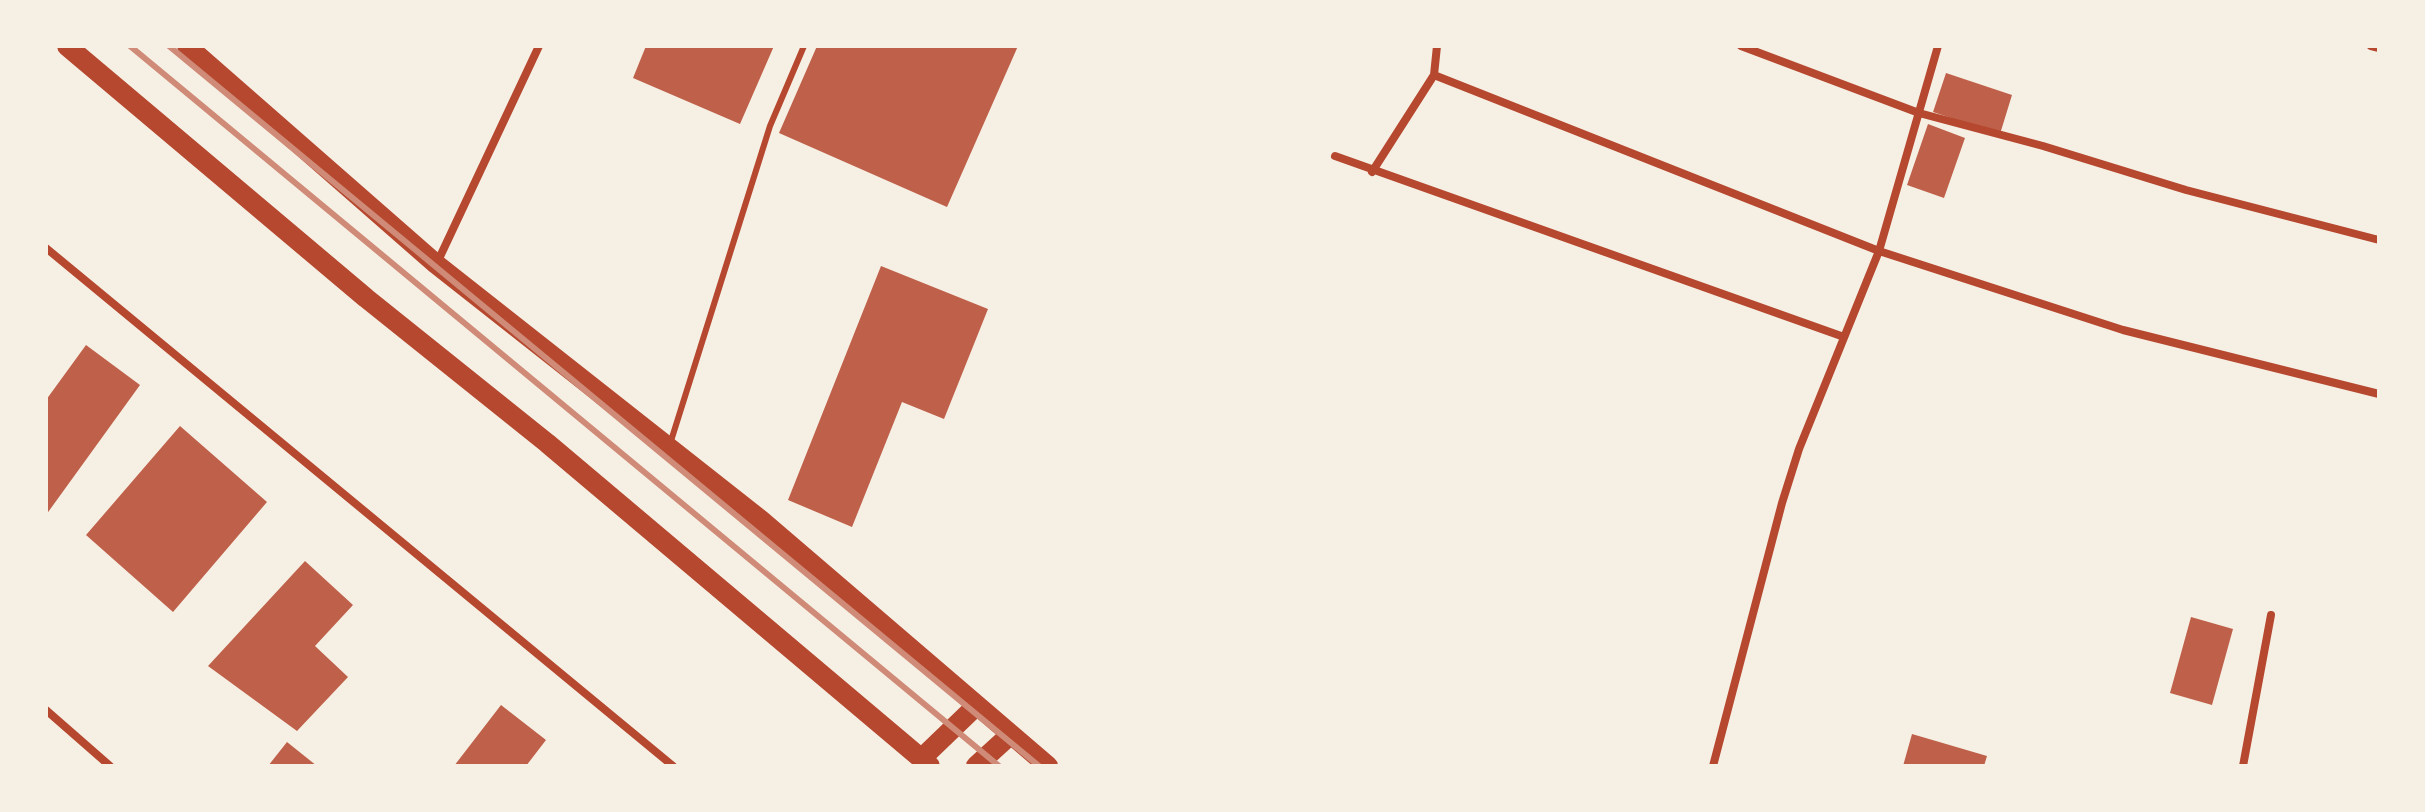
<!DOCTYPE html>
<html>
<head>
<meta charset="utf-8">
<style>
  body { margin:0 }
  #map { position:relative; width:2425px; height:812px; overflow:hidden; background:#f6efe4; font-family:Quicksand,sans-serif }
  canvas { display:block }
  .frame { position:absolute; inset:0; border:48px solid #f6efe4; pointer-events:none }
</style>
</head>
<body>
<div id="map">
<canvas width="2425" height="812"></canvas>
<div class="frame"></div>
</div>
<script>
const c = document.querySelector('canvas').getContext('2d');
c.lineJoin = 'round';
function fill(path, color) { c.fillStyle = color; c.fill(path, 'evenodd'); }
const poly = rows => new Path2D(rows.map(r => 'M' + r).join(''));
function trace(path, color, width, dash) { c.strokeStyle = color; c.lineWidth = width; c.lineCap = dash ? 'butt' : 'round'; c.setLineDash(dash || []); c.stroke(path); }
const building = poly([
  [646,46,774,46,740,124,633,78],
  [817,46,1018,46,947,207,779,133],
  [1946,73,2012,95,2000,134,1933,112],
  [1928,124,1965,138,1944,198,1907,185],
  [881,266,988,309,944,419,902,402,852,527,788,500],
  [86,345,140,385,46,515,46,400],
  [180,426,267,502,173,612,86,535],
  [305,561,353,605,315,646,348,677,297,731,208,666],
  [2191,617,2233,629,2212,705,2170,693],
  [501,705,546,740,526,766,454,766],
  [1912,734,1987,756,1984,766,1903,766],
  [287,742,317,766,268,766]
]);
const service = poly([
  [670,444,770,126,804,46]
]);
const minor = poly([
  [1741,46,1919,113,2043,146,2186,190,2379,240],
  [2371,46,2379,48],
  [1434,75,1879,251,2123,330,2379,394],
  [1335,156,1844,337],
  [1372,172,1434,75,1437,46],
  [46,248,673,766],
  [437,263,539,46],
  [46,710,110,766],
  [1713,766,1782,503,1799,449,1879,251,1938,46],
  [2243,766,2271,615]
]);
const primary = poly([
  [67,46,366,298,547,443,930,766],
  [187,46,436,264,761,520,1048,766],
  [921,759,975,707],
  [976,766,1010,735]
]);
const rail = poly([
  [130,46,999,766],
  [169,46,1039,766]
]);
fill(building, '#bf614a');
trace(service, '#b5482f', 6);
trace(minor, '#b5482f', 8);
trace(primary, '#b5482f', 20);
trace(rail, '#cf8b77', 6);
</script>
</body>
</html>
